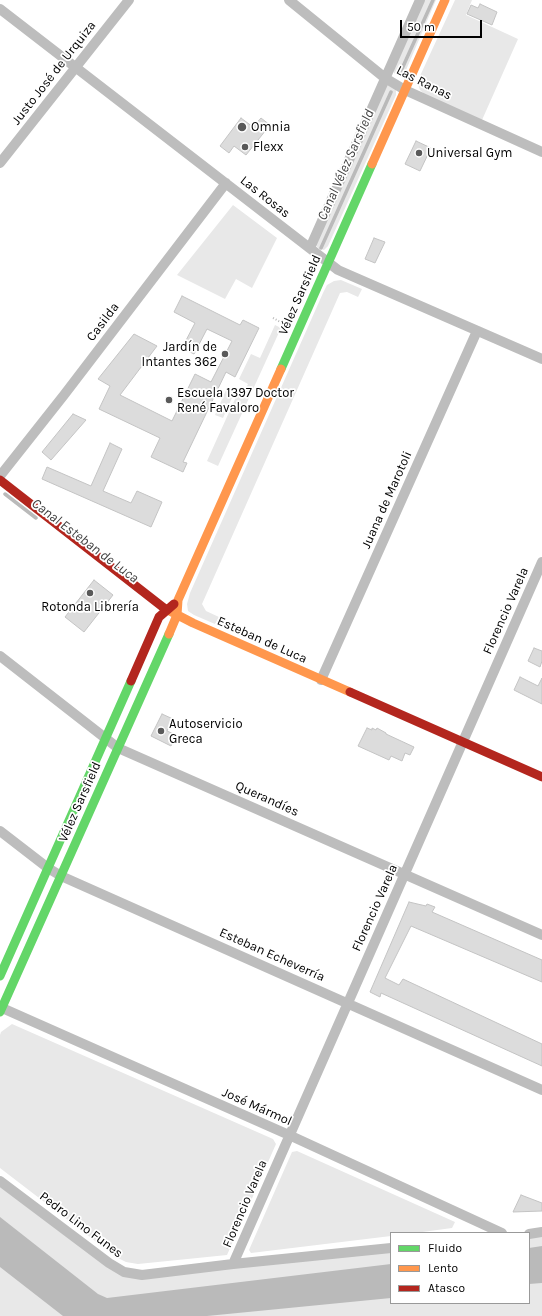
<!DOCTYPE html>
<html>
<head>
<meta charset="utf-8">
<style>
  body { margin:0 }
  #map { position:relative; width:542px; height:1316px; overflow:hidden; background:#fff; font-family:Karla,sans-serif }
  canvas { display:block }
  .legend { position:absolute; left:390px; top:1232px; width:140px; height:72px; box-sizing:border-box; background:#fff; border:1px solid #999; margin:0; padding:5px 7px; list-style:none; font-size:12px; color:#000 }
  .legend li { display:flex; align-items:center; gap:8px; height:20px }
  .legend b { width:20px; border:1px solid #999 }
  .scale { position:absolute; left:400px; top:20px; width:82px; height:18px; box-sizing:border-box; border:2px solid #000; border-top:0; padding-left:5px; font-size:12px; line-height:14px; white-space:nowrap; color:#000; -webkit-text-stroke:3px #fff; paint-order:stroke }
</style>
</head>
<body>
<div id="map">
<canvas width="542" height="1316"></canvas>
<ul class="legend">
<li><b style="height:5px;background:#63d668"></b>Fluido</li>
<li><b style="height:5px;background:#ff974d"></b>Lento</li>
<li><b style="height:5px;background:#b3261e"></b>Atasco</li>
</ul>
<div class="scale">50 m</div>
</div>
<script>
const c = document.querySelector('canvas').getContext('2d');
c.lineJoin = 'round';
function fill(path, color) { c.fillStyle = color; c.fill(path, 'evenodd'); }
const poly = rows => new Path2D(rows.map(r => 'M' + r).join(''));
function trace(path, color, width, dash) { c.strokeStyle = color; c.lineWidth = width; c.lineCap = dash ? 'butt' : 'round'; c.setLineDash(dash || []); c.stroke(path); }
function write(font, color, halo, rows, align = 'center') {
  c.font = font + ' Karla,sans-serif'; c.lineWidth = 3.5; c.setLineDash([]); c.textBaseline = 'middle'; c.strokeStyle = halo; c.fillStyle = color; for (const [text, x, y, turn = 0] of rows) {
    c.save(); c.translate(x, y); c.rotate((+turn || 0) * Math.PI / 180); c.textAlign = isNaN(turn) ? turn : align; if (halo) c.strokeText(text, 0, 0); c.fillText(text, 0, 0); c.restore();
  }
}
const green = poly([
  [424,0,436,0,406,70,402,75,397,75,394,73,393,67],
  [455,0,472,0,466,15,518,39,482,120,424,94,420,90,418,84,420,76],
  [387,85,396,89,396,95,328,246,324,250,318,248,316,245],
  [233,205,277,238,252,288,236,279,225,299,177,275],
  [341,280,362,289,358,297,347,292,340,293,202,604,206,611,219,617,215,624,194,615,188,611,187,604,190,593,323,293,327,285,334,281],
  [275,325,281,328,218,466,207,461,240,388,245,390,248,384,239,379,251,354,260,358],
  [227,388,235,391,223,418,215,415],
  [12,1024,273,1139,276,1144,227,1255,138,1264,126,1262,116,1257,0,1168,0,1035,1,1032],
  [297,1151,455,1222,452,1228,415,1233,391,1233,391,1236,251,1253,249,1250,292,1152],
  [0,1181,124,1272,391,1248,391,1303,529,1303,529,1234,542,1232,542,1316,0,1316]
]);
const water = poly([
  [0,1217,98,1294,107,1298,391,1264,391,1298,207,1316,63,1316,0,1267],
  [542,1246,542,1283,529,1284,529,1248]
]);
const stream = poly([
  [401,71,433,0],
  [321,248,391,92],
  [5,494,36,518]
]);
const building = poly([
  [480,4,497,12,492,25,467,14,471,5,478,8,480,4],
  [241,118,253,127,261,118,270,125,246,155,234,146,229,153,220,146,241,118],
  [416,141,431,148,420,171,405,164,416,141],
  [374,238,385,242,375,263,365,259,374,238],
  [182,296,240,325,243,320,259,328,235,377,226,372,183,462,187,463,183,472,151,457,160,438,99,409,110,386,98,379,134,334,157,346,120,395,172,421,195,374,211,382,232,341,207,329,194,354,182,348,195,323,174,312,182,296],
  [73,414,86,420,51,460,42,452,73,414],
  [110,443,122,449,103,491,131,503,137,491,162,502,151,527,42,479,47,467,91,486,110,443],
  [94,580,113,595,84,632,65,617,94,580],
  [534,648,542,651,542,661,540,667,528,661,534,648],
  [520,677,538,686,542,678,542,704,514,690,520,677],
  [162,714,173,719,167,731,176,735,171,746,151,736,162,714],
  [367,728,372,730,372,728,376,730,377,728,386,733,386,734,414,747,410,755,405,753,402,761,391,756,389,760,358,746,367,728],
  [409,902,426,906,427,904,435,907,432,912,542,960,542,982,411,926,385,978,399,985,403,979,542,1044,542,1066,381,993,380,997,370,992,409,902],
  [521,1195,542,1203,542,1211,513,1212,521,1195]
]);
const path = poly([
  [273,318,286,325]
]);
const street = poly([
  [289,0,385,78,405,90,542,152],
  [0,9,338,270,542,359],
  [0,163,129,0],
  [310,248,420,0],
  [0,476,64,395,226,183],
  [0,656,118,748,542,935],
  [321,680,477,331],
  [0,831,48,868,61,876,542,1090],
  [0,1007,289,1135,502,1233],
  [0,1181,109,1263,124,1272,142,1275,233,1264,391,1248],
  [529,1234,542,1232],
  [233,1264,542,562]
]);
const fast = poly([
  [281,369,372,164],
  [0,976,131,681],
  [0,1012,169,634]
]);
const slow = poly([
  [372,164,445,0],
  [164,608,193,623,350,692],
  [169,634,177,615,178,600,281,369]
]);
const jam = poly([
  [0,480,164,608],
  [131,681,159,617,174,604],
  [350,692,542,777]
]);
const markers = [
  [242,127,5,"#595959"],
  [245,147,4,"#595959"],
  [419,153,4,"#595959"],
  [225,354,4,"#595959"],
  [169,400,4,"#595959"],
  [90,593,4,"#595959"],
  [161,731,4,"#595959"]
];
const streetNames = [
  ["Justo José de Urquiza",54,73,-52],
  ["Las Ranas",424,83,27],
  ["Las Rosas",265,197,38],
  ["Vélez Sarsfield",300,295,-66],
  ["Casilda",103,322,-53],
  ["Juana de Marotoli",387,500,-66],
  ["Florencio Varela",506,611,-66],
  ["Esteban de Luca",262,640,24],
  ["Querandíes",267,799,24],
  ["Vélez Sarsfield",80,802,-66],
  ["Florencio Varela",375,908,-66],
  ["Esteban Echeverría",272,955,24],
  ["José Mármol",257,1107,24],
  ["Florencio Varela",245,1204,-67],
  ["Pedro Lino Funes",81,1225,37]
];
const poiNames = [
  ["Omnia",251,127],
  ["Flexx",253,147],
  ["Universal Gym",427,153],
  ["Jardín de",217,347,"right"],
  ["Intantes 362",217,362,"right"],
  ["Escuela 1397 Doctor",177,393],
  ["René Favaloro",177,408],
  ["Rotonda Librería",90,607,"center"],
  ["Autoservicio",169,724],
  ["Greca",169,739]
];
const waterNames = [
  ["Canal Vélez Sarsfield",346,165,-66],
  ["Canal Esteban de Luca",85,541,37]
];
fill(green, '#e8e8e8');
fill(water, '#bababa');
trace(stream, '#bababa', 3.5);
fill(building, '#dcdcdc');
trace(building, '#c4c4c4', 1);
trace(path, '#b8b8b8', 2, [1, 2]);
trace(street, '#bdbdbd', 10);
trace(fast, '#63d668', 9);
trace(slow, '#ff974d', 9);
trace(jam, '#b3261e', 9);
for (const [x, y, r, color] of markers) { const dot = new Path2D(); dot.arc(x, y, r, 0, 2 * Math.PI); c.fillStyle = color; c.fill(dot); trace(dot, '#fff', 1.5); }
write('13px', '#000', '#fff', streetNames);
write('13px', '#000', '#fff', poiNames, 'left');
write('italic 14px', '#3e3e3e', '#fff', waterNames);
</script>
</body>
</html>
